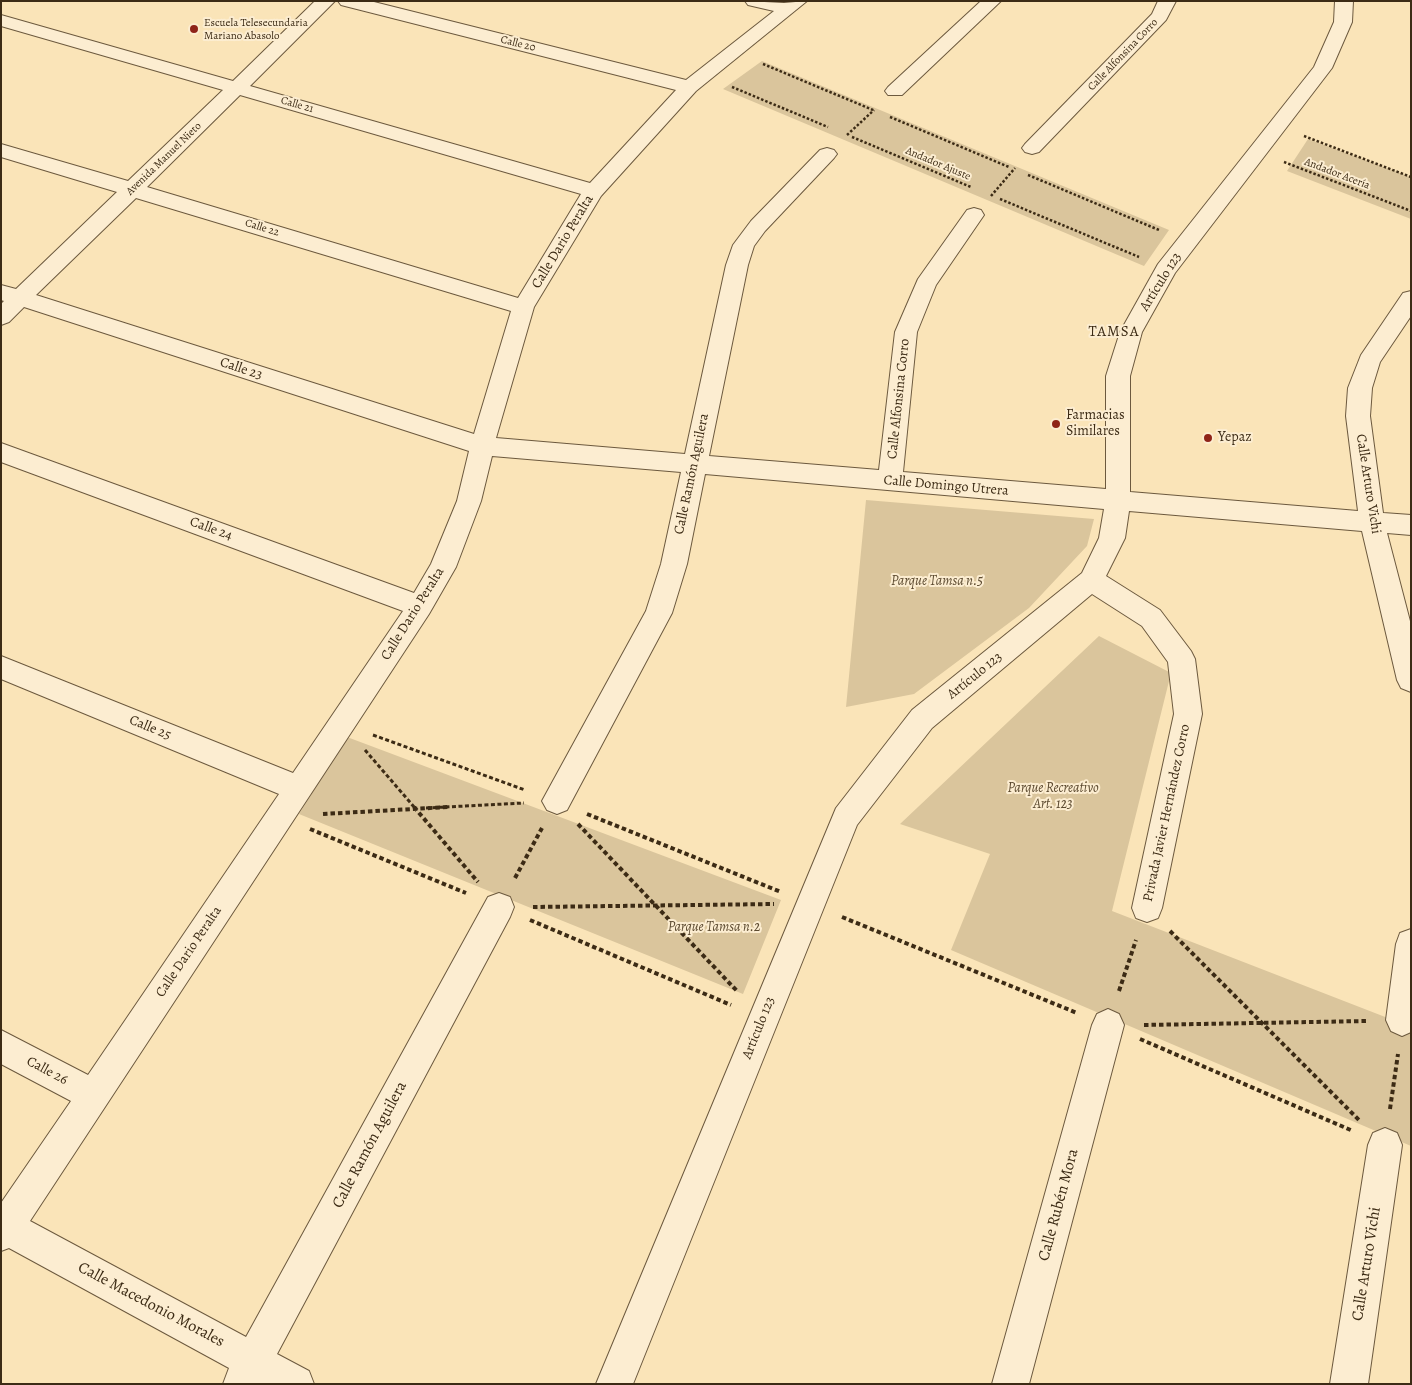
<!DOCTYPE html>
<html>
<head>
<meta charset="utf-8">
<style>
  body { margin:0 }
  #map { position:relative; width:1412px; height:1385px; overflow:hidden; background:#fae4b8; font-family:Alegreya,serif }
  canvas { display:block }
  .frame { position:absolute; inset:0; border:2px solid #3c2b15; pointer-events:none }
</style>
</head>
<body>
<div id="map">
<canvas width="1412" height="1385"></canvas>
<div class="frame"></div>
</div>
<script>
const c = document.querySelector('canvas').getContext('2d');
c.lineJoin = 'round';
function fill(path, color) { c.fillStyle = color; c.fill(path, 'evenodd'); }
const poly = rows => new Path2D(rows.map(r => 'M' + r).join(''));
function trace(path, color, width, dash) { c.strokeStyle = color; c.lineWidth = width; c.lineCap = dash ? 'butt' : 'round'; c.setLineDash(dash || []); c.stroke(path); }
function write(font, color, halo, rows, align = 'center') {
  c.font = font + ' Alegreya,serif'; c.lineWidth = 4; c.setLineDash([]); c.textBaseline = 'middle'; c.strokeStyle = halo; c.fillStyle = color; for (const [text, x, y, turn = 0] of rows) {
    c.save(); c.translate(x, y); c.rotate((+turn || 0) * Math.PI / 180); c.textAlign = isNaN(turn) ? turn : align; if (halo) c.strokeText(text, 0, 0); c.fillText(text, 0, 0); c.restore();
  }
}
const green = poly([
  [762,61,1169,230,1144,266,723,89],
  [1308,139,1411,177,1411,219,1287,171],
  [866,500,1094,519,1087,546,1029,608,914,694,846,707],
  [1099,636,1171,673,1112,911,1411,1027,1411,1146,951,950,990,854,900,824],
  [347,737,781,900,743,994,299,814]
]);
const pathFar2 = poly([
  [763,64,873,110],
  [732,87,828,127],
  [890,117,1009,167],
  [847,135,874,110],
  [1304,136,1411,177],
  [852,137,971,187],
  [1284,162,1411,211],
  [1028,175,1159,230],
  [991,196,1015,168],
  [1000,199,1139,257]
]);
const pathFar1 = poly([
  [373,735,525,790],
  [365,750,415,808],
  [426,808,524,803]
]);
const path = poly([
  [414,807,478,882],
  [323,814,448,807],
  [587,814,781,892],
  [578,824,737,991],
  [310,829,466,893],
  [515,878,542,828],
  [533,907,774,904],
  [842,917,1077,1013],
  [530,920,731,1005],
  [1170,931,1360,1121],
  [1119,991,1136,940],
  [1144,1025,1367,1021],
  [1140,1039,1353,1131],
  [1390,1109,1398,1054]
]);
const minor = poly([
  [315,1,335,1,250,86,590,183,676,90,341,5,338,1,370,1,686,80,774,11,748,5,745,1,784,3,807,1,696,91,601,196,534,307,496,438,685,454,726,265,733,245,751,221,820,150,827,148,834,150,837,154,834,158,765,231,754,246,748,265,709,456,879,470,895,332,918,279,967,210,974,208,981,210,984,215,936,285,917,332,903,472,1106,489,1106,376,1120,332,1158,264,1314,67,1334,22,1335,1,1353,1,1352,22,1332,68,1175,273,1142,332,1130,376,1130,492,1358,511,1346,416,1348,388,1361,355,1403,293,1411,291,1411,316,1380,362,1372,388,1370,416,1383,513,1411,515,1411,535,1387,533,1411,625,1411,692,1401,688,1397,680,1362,531,1129,511,1125,538,1106,576,1160,610,1191,651,1195,659,1202,714,1162,908,1158,918,1147,922,1136,918,1132,908,1174,714,1168,662,1142,626,1092,594,932,728,857,825,633,1384,596,1384,836,808,912,710,1082,573,1099,538,1104,509,705,474,687,564,672,613,567,810,557,814,547,810,542,801,646,611,661,564,681,472,492,456,481,501,456,567,429,614,30,1221,246,1337,488,897,499,893,510,897,514,907,510,917,277,1354,309,1371,314,1384,223,1384,229,1368,9,1248,1,1251,1,1203,71,1101,1,1064,1,1030,88,1075,279,794,1,679,1,656,293,773,403,611,1,462,1,443,414,593,431,564,457,501,469,451,24,307,9,322,1,325,1,304,4,301,1,300,1,285,16,289,117,192,1,157,1,144,128,181,223,90,1,26,1,15,233,81,315,1],
  [240,95,581,194,518,298,147,187,240,95],
  [136,198,511,311,474,434,36,295,136,198],
  [981,1,1001,1,902,95,888,95,885,91,888,87,981,1],
  [1158,1,1176,1,1166,20,1039,152,1032,154,1025,152,1022,148,1025,144,1152,14,1158,1],
  [1411,929,1411,1032,1402,1036,1391,1031,1386,1020,1396,944,1400,933,1411,929],
  [1108,1009,1119,1014,1124,1025,1029,1384,992,1384,1092,1025,1097,1014,1108,1009],
  [1385,1128,1397,1133,1402,1145,1368,1384,1330,1384,1368,1145,1373,1133,1385,1128]
]);
const markers = [
  [194,29,5,"#8f2418"],
  [1056,424,5,"#8f2418"],
  [1208,438,5,"#8f2418"]
];
const farPoinames = [
  ["Escuela Telesecundaria",204,23],
  ["Mariano Abasolo",204,36]
];
const farStreetnames = [
  ["Calle 20",518,44,14],
  ["Calle Alfonsina Corro",1123,55,-46],
  ["Calle 21",297,105,16],
  ["Avenida Manuel Nieto",164,159,-44],
  ["Andador Ajuste",938,164,23],
  ["Andador Acería",1337,174,21],
  ["Calle 22",262,228,17]
];
const streetNames = [
  ["Calle Dario Peralta",563,242,-59],
  ["Artículo 123",1161,282,-58],
  ["Calle 23",241,369,18],
  ["Calle Alfonsina Corro",899,399,-84],
  ["Calle Ramón Aguilera",692,474,-78],
  ["Calle Arturo Vichi",1368,484,81],
  ["Calle Domingo Utrera",946,486,5],
  ["Calle 24",211,529,20],
  ["Calle Dario Peralta",413,614,-58],
  ["Artículo 123",975,676,-39],
  ["Calle 25",150,728,22],
  ["Privada Javier Hernández Corro",1167,813,-78],
  ["Calle Dario Peralta",189,952,-56],
  ["Artículo 123",759,1028,-68],
  ["Calle 26",47,1071,28]
];
const poiNames = [
  ["Farmacias",1066,416],
  ["Similares",1066,432],
  ["Yepaz",1218,438]
];
const parkNames = [
  ["Parque Tamsa n.5",937,582],
  ["Parque Recreativo",1053,789],
  ["Art. 123",1053,805],
  ["Parque Tamsa n.2",714,928]
];
const neighbourhoodNames = [
  ["TAMSA",1114,332]
];
const nearStreetnames = [
  ["Calle Ramón Aguilera",370,1145,-62],
  ["Calle Rubén Mora",1059,1205,-75],
  ["Calle Arturo Vichi",1367,1264,-81],
  ["Calle Macedonio Morales",151,1305,28]
];
fill(green, '#dac59c');
trace(minor, '#6c593e', 2);
trace(pathFar2, '#3c2b15', 2.5, [2.5, 2]);
trace(pathFar1, '#3c2b15', 3, [4, 2.5]);
trace(path, '#3c2b15', 4, [4.5, 3]);
fill(minor, '#fcedd1');
for (const [x, y, r, color] of markers) { const dot = new Path2D(); dot.arc(x, y, r, 0, 2 * Math.PI); c.fillStyle = color; c.fill(dot); trace(dot, '#fcedd1', 2); }
write('11px', '#3c2b15', '#fcedd1', farPoinames, 'left');
write('11px', '#3c2b15', '#fcedd1', farStreetnames);
write('14px', '#3c2b15', '#fcedd1', streetNames);
write('14px', '#3c2b15', '#fcedd1', poiNames, 'left');
write('italic 14px', '#5c4a30', '#fcedd1', parkNames);
c.letterSpacing = '1px';
write('15px', '#3c2b15', '#fcedd1', neighbourhoodNames);
c.letterSpacing = '0px';
write('16px', '#3c2b15', '#fcedd1', nearStreetnames);
</script>
</body>
</html>
